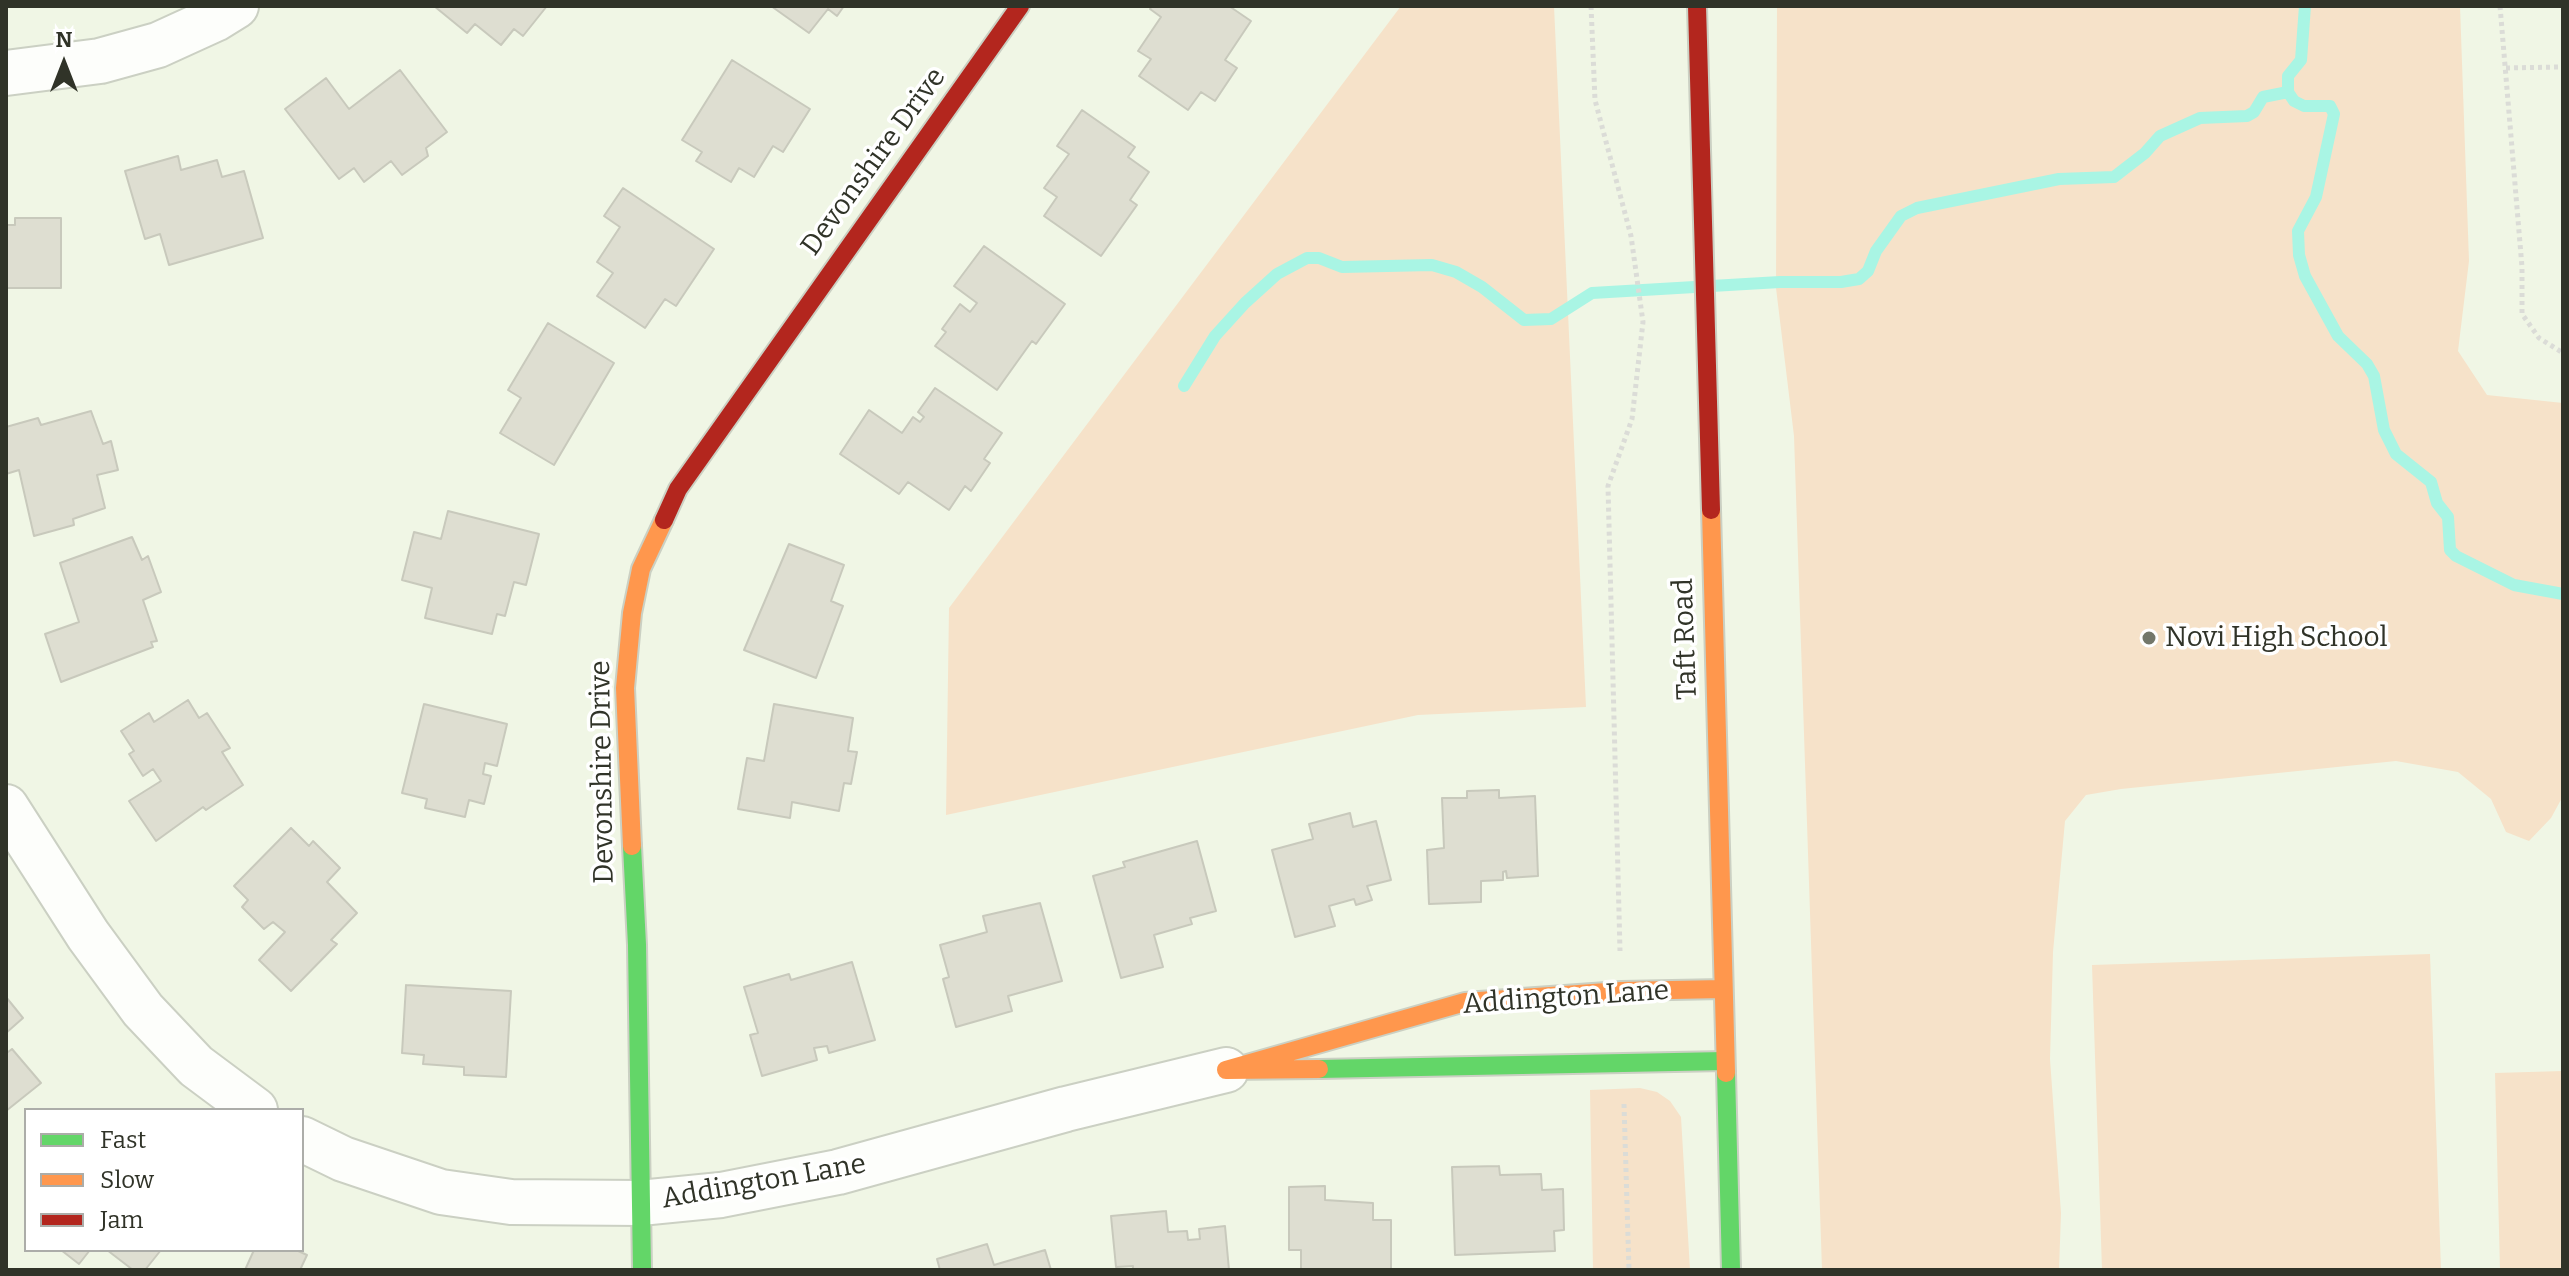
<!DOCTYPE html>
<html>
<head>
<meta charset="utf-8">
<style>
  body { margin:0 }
  #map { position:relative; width:2569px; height:1276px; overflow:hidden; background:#f0f6e5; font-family:Bitter,serif }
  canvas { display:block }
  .frame { position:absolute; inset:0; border:8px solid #303328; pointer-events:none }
  .legend { position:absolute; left:24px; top:1108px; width:280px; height:144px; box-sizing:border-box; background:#fff; border:2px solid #acada9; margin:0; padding:10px 14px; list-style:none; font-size:24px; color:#303328 }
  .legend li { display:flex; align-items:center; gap:16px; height:40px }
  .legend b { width:40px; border:2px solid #acada9 }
  .north { position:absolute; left:24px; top:24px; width:80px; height:80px; -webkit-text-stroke:6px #fff; paint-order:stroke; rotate:0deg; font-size:22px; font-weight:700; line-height:32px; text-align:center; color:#303328 }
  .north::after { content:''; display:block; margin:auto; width:28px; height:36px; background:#303328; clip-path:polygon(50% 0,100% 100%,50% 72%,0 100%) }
</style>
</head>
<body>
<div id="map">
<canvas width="2569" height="1276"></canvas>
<div class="frame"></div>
<ul class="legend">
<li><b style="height:10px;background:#63d668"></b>Fast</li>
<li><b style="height:10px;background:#ff974d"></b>Slow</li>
<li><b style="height:10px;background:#b3261e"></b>Jam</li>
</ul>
<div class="north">N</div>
</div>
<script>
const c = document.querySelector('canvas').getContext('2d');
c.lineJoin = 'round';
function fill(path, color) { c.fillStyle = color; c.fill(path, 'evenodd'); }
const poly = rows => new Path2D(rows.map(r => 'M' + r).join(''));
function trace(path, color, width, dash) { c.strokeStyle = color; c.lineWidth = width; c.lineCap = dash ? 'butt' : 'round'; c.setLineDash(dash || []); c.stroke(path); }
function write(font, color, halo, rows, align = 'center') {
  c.font = font + ' Bitter,serif'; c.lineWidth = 7; c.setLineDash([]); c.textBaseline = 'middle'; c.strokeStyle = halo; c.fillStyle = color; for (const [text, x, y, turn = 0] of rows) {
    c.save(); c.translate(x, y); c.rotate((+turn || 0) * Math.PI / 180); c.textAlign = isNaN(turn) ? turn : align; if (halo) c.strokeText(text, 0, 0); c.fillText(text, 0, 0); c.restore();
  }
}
const green = poly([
  [1401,6,1554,6,1586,707,1418,715,946,815,949,608],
  [1777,6,2460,6,2469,261,2458,351,2487,395,2563,403,2563,796,2551,818,2529,841,2506,832,2491,799,2458,772,2396,761,2121,789,2086,795,2065,821,2053,952,2050,1059,2061,1213,2059,1270,1822,1270,1794,436,1776,288],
  [2430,954,2441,1270,2102,1270,2092,965],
  [2563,1071,2563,1270,2500,1270,2495,1073],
  [1640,1088,1657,1092,1670,1101,1681,1117,1690,1270,1593,1270,1590,1090]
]);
const stream = poly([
  [2305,6,2301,60,2288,76,2288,92,2294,101,2304,106,2330,106,2334,114,2316,197,2298,231,2299,255,2305,276,2338,336,2367,364,2374,376,2384,430,2396,454,2431,482,2437,503,2448,517,2450,550,2456,556,2514,585,2563,594],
  [1184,386,1215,336,1245,303,1277,274,1307,258,1319,258,1342,267,1432,265,1456,272,1482,287,1524,320,1551,319,1592,293,1780,282,1841,282,1859,279,1868,271,1876,251,1901,216,1917,208,2059,179,2114,177,2145,153,2160,136,2200,118,2247,116,2254,112,2263,97,2288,92]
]);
const building = poly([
  [434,6,547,6,523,36,514,29,501,45,475,24,467,33,434,6],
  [771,6,844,6,837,16,828,9,809,33,771,6],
  [1152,6,1229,6,1251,21,1225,60,1237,68,1215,101,1201,92,1188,110,1139,76,1151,59,1138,51,1161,17,1150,9,1152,6],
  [732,60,810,109,783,152,773,146,754,177,739,168,731,182,696,161,702,152,682,140,732,60],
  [400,70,447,132,426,148,428,156,402,175,391,161,364,182,354,168,339,179,285,109,326,78,349,109,400,70],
  [1082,110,1135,147,1128,157,1149,172,1130,200,1137,205,1101,256,1044,216,1057,197,1044,188,1069,154,1057,146,1082,110],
  [178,156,181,170,217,160,222,177,244,171,263,238,169,265,160,234,145,239,125,171,178,156],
  [623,188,714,249,676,306,665,299,645,328,597,296,613,273,597,262,620,227,604,216,623,188],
  [15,218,61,218,61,288,6,288,6,225,15,225,15,218],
  [984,246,1065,304,1036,344,1032,341,997,390,935,346,946,332,942,329,960,304,970,312,977,303,954,286,984,246],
  [548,323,614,363,554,465,500,433,521,398,508,390,548,323],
  [935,388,1002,433,984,459,990,463,971,491,965,486,949,510,908,482,899,494,840,454,869,410,902,433,913,417,920,422,924,417,918,412,935,388],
  [91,411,103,444,111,441,118,470,97,475,105,508,73,519,74,525,34,536,19,470,6,474,6,427,38,418,41,425,91,411],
  [448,511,539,534,526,585,514,582,505,616,497,614,492,634,425,618,432,588,402,580,414,532,441,539,448,511],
  [132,537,142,560,148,556,161,592,143,600,157,641,151,642,153,647,61,682,45,634,79,622,60,563,132,537],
  [789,544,844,565,831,601,843,606,816,678,744,650,789,544],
  [188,700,199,718,207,713,230,748,222,752,243,785,206,810,203,807,156,841,129,801,161,781,153,769,143,776,129,754,134,751,121,731,149,713,154,722,188,700],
  [424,704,507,724,497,766,485,763,483,774,491,776,484,804,469,800,465,817,425,808,427,799,402,793,424,704],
  [774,704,853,718,848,751,857,752,851,784,844,783,839,811,792,802,790,818,738,809,747,758,764,761,774,704],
  [1499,790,1499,798,1535,796,1538,876,1507,878,1506,871,1503,872,1503,880,1481,881,1481,902,1429,904,1427,850,1444,848,1442,798,1467,798,1467,791,1499,790],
  [1350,813,1353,827,1376,821,1391,880,1367,886,1372,900,1356,905,1354,899,1329,906,1335,926,1295,937,1272,850,1313,839,1309,824,1350,813],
  [291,828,309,846,313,841,340,868,327,882,357,913,331,940,337,944,291,991,259,960,285,932,273,922,264,929,242,907,248,900,234,886,291,828],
  [1197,841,1216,911,1190,918,1192,924,1154,935,1163,967,1121,978,1093,876,1125,867,1123,862,1197,841],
  [1040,903,1062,981,1008,996,1012,1011,956,1027,943,979,949,977,940,945,987,932,983,916,1040,903],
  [852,962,875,1040,829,1053,827,1046,814,1048,817,1060,762,1076,750,1035,758,1033,744,987,789,974,791,980,852,962],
  [406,985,511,991,506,1077,464,1075,464,1067,423,1064,424,1055,402,1053,406,985],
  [6,997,23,1018,6,1033,6,997],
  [12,1049,41,1083,6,1111,6,1050,8,1052,12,1049],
  [1499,1166,1500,1175,1541,1174,1542,1190,1563,1189,1564,1230,1554,1231,1555,1251,1455,1255,1452,1167,1499,1166],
  [1325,1186,1325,1200,1373,1203,1373,1220,1391,1220,1391,1270,1301,1270,1301,1250,1289,1250,1289,1187,1325,1186],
  [1166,1211,1168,1232,1187,1231,1188,1240,1200,1239,1199,1229,1225,1226,1229,1270,1133,1270,1133,1266,1116,1267,1111,1216,1166,1211],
  [987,1244,994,1265,1045,1250,1051,1270,940,1270,937,1259,987,1244],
  [61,1250,90,1250,79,1264,61,1250],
  [107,1250,161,1250,145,1270,133,1270,107,1250],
  [254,1250,296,1250,307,1255,300,1270,245,1270,254,1250]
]);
const path = poly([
  [1591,6,1595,100,1631,236,1643,322,1632,419,1608,486,1620,951],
  [2500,6,2522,267,2522,314,2539,338,2563,353],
  [2506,68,2558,67],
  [1624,1104,1629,1270]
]);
const street = poly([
  [6,73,100,61,158,45,215,19,236,6],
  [6,807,88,935,143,1010,196,1066,255,1110],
  [302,1139,343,1159,441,1192,511,1202,640,1203,721,1195,838,1172,1066,1109,1226,1070]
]);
const fast = poly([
  [632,846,637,945,642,1270],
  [1319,1069,1725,1061],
  [1726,1073,1731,1270]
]);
const slow = poly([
  [1711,510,1726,1073],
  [632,846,625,688,632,613,641,569,664,520],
  [1319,1069,1226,1070,1465,1002,1621,991,1723,989]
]);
const jam = poly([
  [1697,6,1711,510],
  [664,520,678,489,1020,6]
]);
const markers = [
  [2149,638,8,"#73776a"]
];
const streetNames = [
  ["Devonshire Drive",874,162,-54],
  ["Taft Road",1686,639,-92],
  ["Devonshire Drive",603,772,-91],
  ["Addington Lane",1566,998,-4],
  ["Addington Lane",764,1182,-10]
];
const poiNames = [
  ["Novi High School",2165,638]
];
fill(green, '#f6e2c9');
trace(stream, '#a9f5e4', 12);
fill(building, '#deded1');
trace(building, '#c8c9bc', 2);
trace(street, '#cbd0c3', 48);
trace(fast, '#cbd0c3', 22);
trace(slow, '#cbd0c3', 22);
trace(jam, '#cbd0c3', 22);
trace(path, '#dbdcd7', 5, [4, 4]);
trace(street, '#fdfefb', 44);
trace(fast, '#63d668', 18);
trace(slow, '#ff974d', 18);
trace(jam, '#b3261e', 18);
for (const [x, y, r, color] of markers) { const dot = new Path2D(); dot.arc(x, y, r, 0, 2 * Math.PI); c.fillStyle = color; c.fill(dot); trace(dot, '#fff', 3); }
write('28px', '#303328', '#fff', streetNames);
write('28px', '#303328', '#fff', poiNames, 'left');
</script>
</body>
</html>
